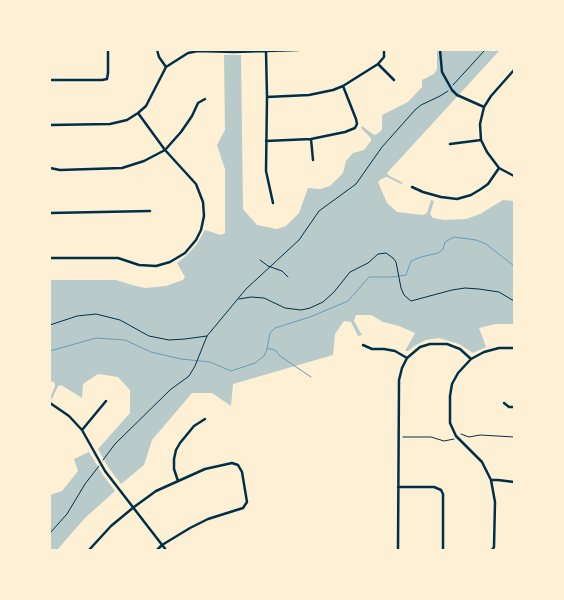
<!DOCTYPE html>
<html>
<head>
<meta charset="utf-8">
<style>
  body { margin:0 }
  #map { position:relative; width:564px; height:600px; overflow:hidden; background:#fdf0d5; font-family:"Times New Roman",serif }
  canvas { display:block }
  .frame { position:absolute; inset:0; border:51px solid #fdf0d5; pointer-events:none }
</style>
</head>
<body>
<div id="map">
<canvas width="564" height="600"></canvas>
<div class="frame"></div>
</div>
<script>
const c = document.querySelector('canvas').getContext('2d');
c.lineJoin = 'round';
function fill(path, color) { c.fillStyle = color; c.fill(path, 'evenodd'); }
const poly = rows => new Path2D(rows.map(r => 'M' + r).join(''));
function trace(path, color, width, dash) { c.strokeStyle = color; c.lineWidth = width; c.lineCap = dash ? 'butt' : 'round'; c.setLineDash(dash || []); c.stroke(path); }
const green = poly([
  [456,50,500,50,387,173,388,175,403,183,401,184,387,177,381,179,378,182,387,203,397,212,423,215,427,213,431,200,434,201,430,214,433,218,444,220,466,219,480,214,503,200,514,201,514,324,495,324,479,328,486,347,473,353,459,344,439,338,426,340,416,345,408,351,405,351,415,333,399,326,383,322,371,315,356,315,354,321,362,335,358,336,351,322,344,321,335,334,333,355,233,384,231,406,212,393,192,393,152,440,144,465,121,484,108,467,98,449,130,413,130,390,118,377,98,374,83,384,82,398,61,385,58,386,52,399,50,398,55,386,54,382,50,381,50,280,116,280,132,285,145,288,166,286,183,280,185,277,177,263,187,255,197,244,205,230,221,235,225,233,225,169,217,145,225,130,224,55,241,55,243,209,257,225,277,229,286,226,299,213,308,188,320,189,330,186,343,173,346,161,353,153,364,150,371,141,371,138,361,128,362,126,374,135,377,134,382,130,382,115,408,102,422,87,422,80,434,74,437,69,437,51,455,51],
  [89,452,103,475,115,491,85,518,57,550,50,550,50,495,62,491,78,471,74,459]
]);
const stream = poly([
  [267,349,272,349,276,351,280,356,311,377],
  [50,351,96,338,125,340,151,352,181,359,210,362,231,371,255,363,264,356,267,349,270,333,275,328,310,317,348,301,369,277,392,277,406,275,411,261,421,257,438,253,443,249,445,242,454,237,476,240,486,244,514,266]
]);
const path = poly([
  [453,85,485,50],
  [260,260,268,266,282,271,288,277],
  [239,299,251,297,264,298,285,308,301,310,310,308,323,302,334,292,350,272,368,263,378,254,386,253,393,258,396,262,401,288,404,295,411,301,452,290,465,288,479,289,499,292,514,301],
  [50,325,77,316,96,314,120,320,149,336,169,340,185,339,207,336],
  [461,434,469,437,480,435,514,437],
  [403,437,431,437,444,441,454,439],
  [103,460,115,444,170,390,189,376,195,366,207,336,246,289,299,240,319,211,356,184,382,147,415,110,421,105,440,96,448,91],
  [50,533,67,514,85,484,99,466]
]);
const minor = poly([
  [157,50,159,57,166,67],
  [440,50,442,72,452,90,457,95,484,107],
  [266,51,267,97,266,171,273,203],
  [378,64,394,80],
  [514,70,491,96,484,107,480,124,481,140,487,152,499,168,514,176],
  [50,80,102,80,107,79,108,73,108,50],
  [267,97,309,95,333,90,343,86,378,64,384,57,384,50],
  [50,125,110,124,127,120,138,113,146,106,166,67,188,53,198,51,234,52,298,50],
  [311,139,313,160],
  [266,141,311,139,345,132,355,128,357,124,356,119,343,86],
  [450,144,481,140],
  [50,168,60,170,122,168,144,161,165,150,181,132,192,116,198,103,205,99],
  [412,187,423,192,441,197,457,199,471,195,481,189,488,184,499,168],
  [50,213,150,211],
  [50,258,118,258,139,265,156,266,170,262,185,253,196,240,201,230,204,216,203,202,196,184,165,150,138,113],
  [363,345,372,349,384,349,395,351,407,358],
  [50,403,69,416,82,430,105,471,166,550],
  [504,403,509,407,514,407],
  [82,430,106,401],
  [491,480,498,480,514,482],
  [178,481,174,469,174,459,176,450,180,443,194,426,205,419],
  [398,487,434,487,441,490,443,494,443,550],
  [89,550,111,526,134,507,156,491,205,469,232,463,238,465,242,472,247,502,243,508,208,519,190,528,162,545,157,550],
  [398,550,399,380,402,368,407,358,420,347,430,344,447,344,460,349,471,359],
  [492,550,494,547,495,502,491,480,482,462,456,436,450,423,450,396,452,384,458,373,471,359,484,352,499,348,514,348]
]);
fill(green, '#b9caca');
trace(stream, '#669bbc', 1);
trace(path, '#003049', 1);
trace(minor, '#003049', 2.5);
</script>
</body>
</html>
